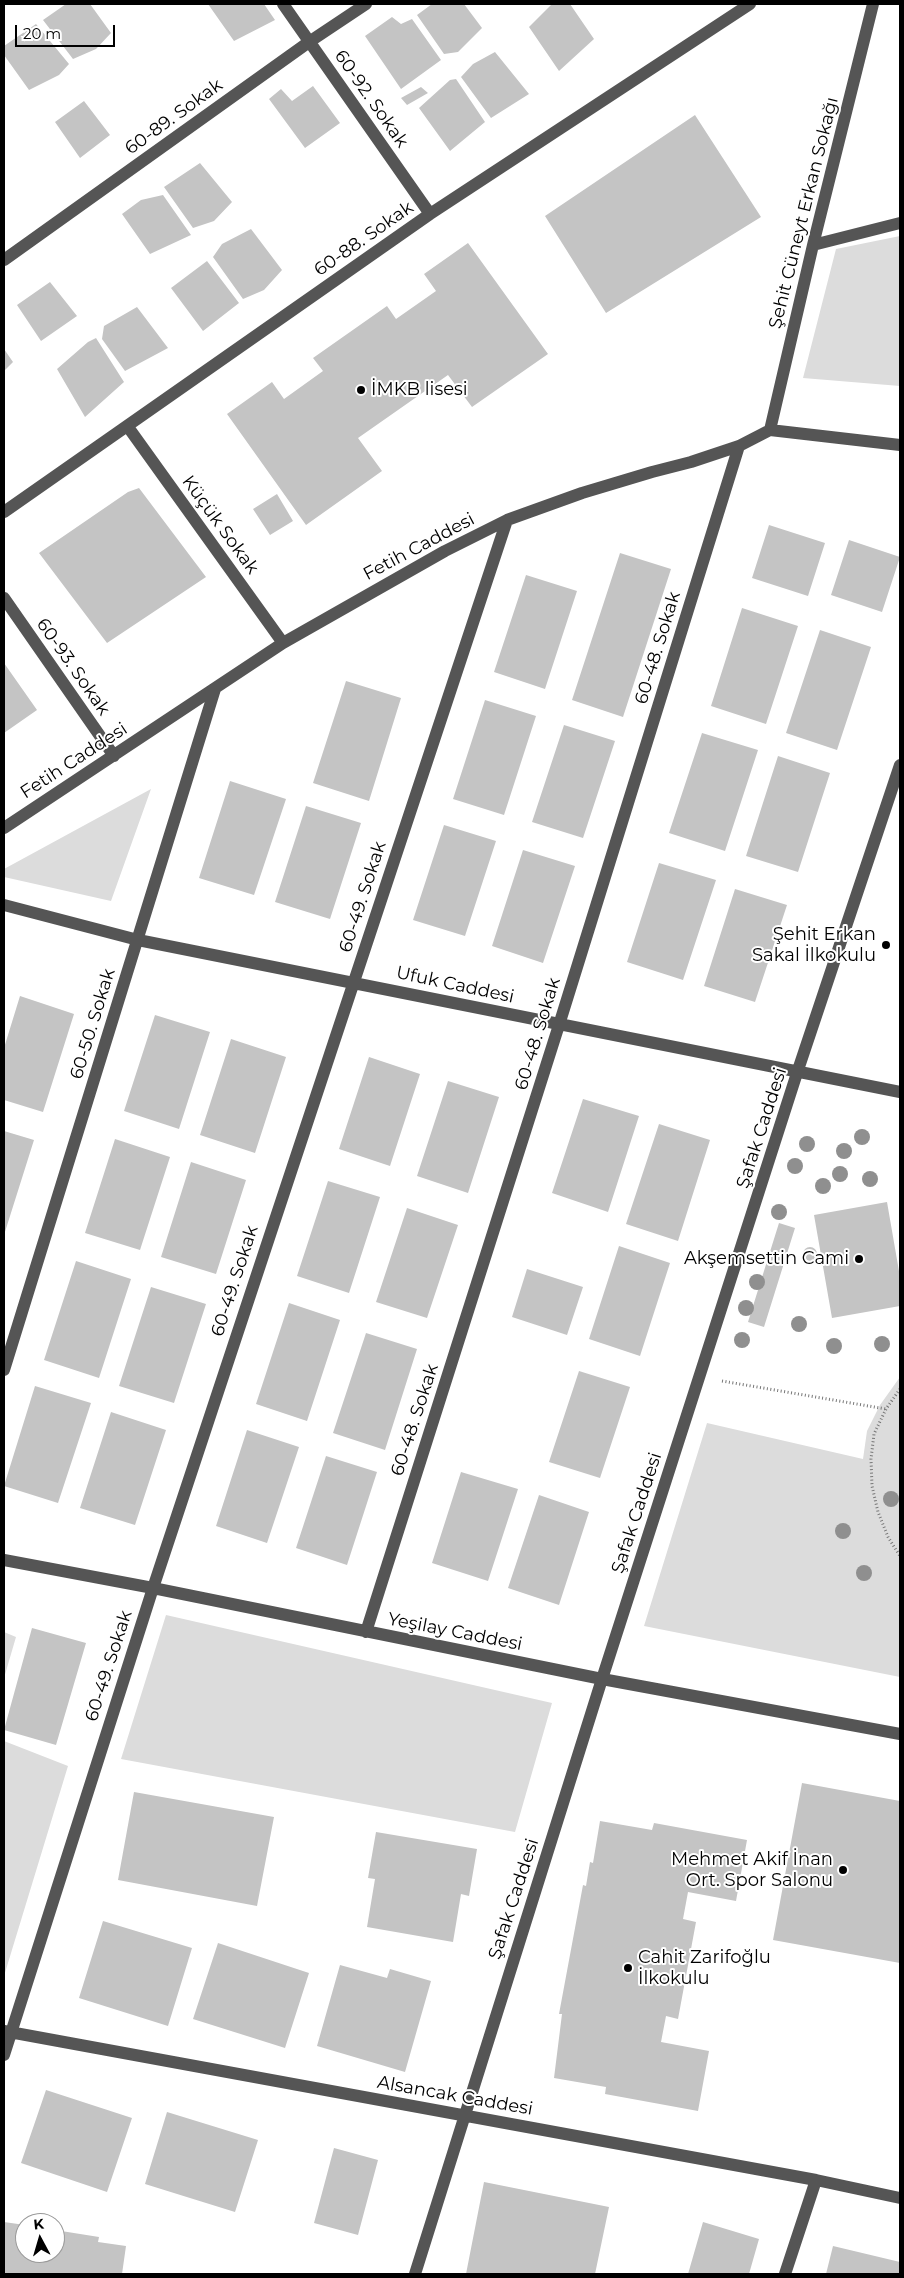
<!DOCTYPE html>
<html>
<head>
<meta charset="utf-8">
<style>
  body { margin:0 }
  #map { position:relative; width:904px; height:2278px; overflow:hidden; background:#fff; font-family:Montserrat,sans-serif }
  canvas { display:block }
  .frame { position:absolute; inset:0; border:5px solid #000; pointer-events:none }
  .north { position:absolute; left:15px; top:2213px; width:50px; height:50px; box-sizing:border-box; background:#fff; border:1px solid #999; border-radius:50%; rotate:354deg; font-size:14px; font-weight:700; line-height:20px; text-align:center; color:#000 }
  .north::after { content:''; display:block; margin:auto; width:18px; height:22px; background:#000; clip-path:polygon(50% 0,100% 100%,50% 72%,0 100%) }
  .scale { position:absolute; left:15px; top:25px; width:100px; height:22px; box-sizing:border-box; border:2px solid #000; border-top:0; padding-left:6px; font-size:15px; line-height:18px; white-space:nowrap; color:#000; -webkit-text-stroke:4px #fff; paint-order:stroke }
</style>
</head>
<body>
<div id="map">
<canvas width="904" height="2278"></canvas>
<div class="frame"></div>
<div class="north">K</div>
<div class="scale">20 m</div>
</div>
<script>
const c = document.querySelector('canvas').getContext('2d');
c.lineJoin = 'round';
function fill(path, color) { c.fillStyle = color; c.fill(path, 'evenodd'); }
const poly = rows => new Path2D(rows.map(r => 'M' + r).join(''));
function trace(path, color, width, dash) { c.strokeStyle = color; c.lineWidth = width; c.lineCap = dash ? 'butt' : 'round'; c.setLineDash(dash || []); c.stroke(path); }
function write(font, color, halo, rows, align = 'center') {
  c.font = font + ' Montserrat,sans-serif'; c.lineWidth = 4; c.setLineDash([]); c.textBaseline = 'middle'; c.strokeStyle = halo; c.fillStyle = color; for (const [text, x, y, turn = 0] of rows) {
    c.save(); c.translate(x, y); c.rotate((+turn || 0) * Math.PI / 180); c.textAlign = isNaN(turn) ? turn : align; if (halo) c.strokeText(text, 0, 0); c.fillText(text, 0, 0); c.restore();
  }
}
const green = poly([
  [900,236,900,386,803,378,836,249],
  [151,789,111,901,4,877,4,869],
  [900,1377,900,1677,644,1626,707,1423,863,1459,867,1431,880,1405],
  [166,1615,552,1703,515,1832,121,1759],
  [4,1632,16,1637,4,1678],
  [4,1741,68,1766,4,1976]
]);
const building = poly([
  [66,4,90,4,111,33,96,49,73,59,43,20],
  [208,4,264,4,275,20,234,41],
  [432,4,464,4,482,28,458,52,444,54,417,15],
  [552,4,570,4,594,39,559,71,529,27],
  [392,17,401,24,412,19,441,60,401,89,365,36],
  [36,24,69,64,59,75,29,90,4,55,4,46],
  [495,52,529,94,491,118,461,77,473,64],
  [456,79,485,122,450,151,419,108,450,80],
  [313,86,340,123,305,148,269,99,281,89,292,101],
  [421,87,428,93,407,105,401,98],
  [84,101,110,135,80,158,55,122],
  [695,115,761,217,606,313,545,216],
  [200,163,232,202,214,221,193,228,164,187],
  [163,195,191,235,150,254,122,214,141,200],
  [251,229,282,270,264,290,243,299,213,257,222,244],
  [468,243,548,354,472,407,448,375,358,438,382,471,306,525,227,414,272,382,284,399,323,371,313,358,387,306,396,319,436,291,424,274],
  [207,261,239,303,203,331,171,288],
  [50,282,77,316,41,341,17,305],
  [137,307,168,348,125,371,102,339,104,326],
  [96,338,124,382,85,417,57,369,88,342],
  [4,349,13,362,4,371],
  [139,488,206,577,107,643,39,553,128,492],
  [277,494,293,521,270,535,253,509],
  [769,525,825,543,808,596,752,578],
  [849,540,900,557,882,612,831,595],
  [620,553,671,569,623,717,572,700],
  [526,575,577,591,545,689,494,672],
  [742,608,798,626,766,724,711,706],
  [820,630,871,647,837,750,786,733],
  [4,663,37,710,4,733],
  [346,681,401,698,369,801,313,783],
  [485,700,536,716,504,815,453,799],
  [564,725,615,741,583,838,532,822],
  [702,733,758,750,725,851,669,833],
  [778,756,830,773,798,872,746,856],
  [230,781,286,799,254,895,199,878],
  [306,806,361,823,330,919,275,902],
  [444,825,496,841,465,936,413,920],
  [523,850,575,866,543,963,492,946],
  [659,863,716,880,683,980,627,962],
  [735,889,787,905,755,1002,704,986],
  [20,996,74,1014,43,1112,4,1100,4,1048],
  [155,1015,210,1032,179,1129,124,1111],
  [231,1039,286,1057,255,1153,200,1135],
  [369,1057,420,1074,390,1166,339,1149],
  [448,1081,499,1097,468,1193,417,1176],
  [583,1099,639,1116,608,1212,552,1193],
  [659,1124,710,1140,678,1241,626,1224],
  [4,1131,34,1140,4,1235],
  [115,1139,170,1157,140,1250,85,1233],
  [191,1162,246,1180,216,1274,161,1257],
  [328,1181,380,1197,349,1293,297,1276],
  [887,1202,900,1277,900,1306,832,1318,814,1215],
  [407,1208,458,1225,427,1318,376,1302],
  [779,1223,795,1228,764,1327,748,1322],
  [619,1246,670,1263,640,1356,589,1339],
  '803 1254a7 7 0 1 1 14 0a7 7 0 1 1-14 0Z',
  [76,1261,131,1279,99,1378,44,1360],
  [527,1269,583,1287,567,1335,512,1317],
  [151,1287,206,1304,174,1403,119,1386],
  [289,1303,340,1320,307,1421,256,1404],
  [366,1333,417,1349,385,1450,333,1433],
  [579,1371,630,1387,600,1478,549,1462],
  [35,1386,91,1403,58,1503,4,1486],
  [111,1412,166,1430,135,1525,80,1508],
  [247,1430,299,1447,267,1543,216,1526],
  [326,1456,377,1472,347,1565,296,1548],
  [461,1472,518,1489,488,1581,432,1563],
  [539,1495,589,1512,559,1605,508,1588],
  [32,1628,86,1643,56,1745,4,1730],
  [802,1783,900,1801,900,1963,773,1940],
  [134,1792,274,1817,257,1906,118,1880],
  [600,1821,652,1830,654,1823,747,1840,736,1901,688,1892,683,1919,696,1922,678,2019,666,2016,661,2042,709,2051,698,2111,605,2094,606,2087,554,2078,562,2014,559,2014,583,1885,586,1886,590,1862,593,1863],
  [376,1832,477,1849,469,1896,461,1894,453,1942,367,1927,375,1879,368,1878],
  [103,1921,192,1948,168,2026,79,1998],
  [218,1943,309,1973,285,2048,193,2019],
  [340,1965,387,1978,390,1969,431,1981,405,2072,317,2046],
  [46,2090,132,2118,107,2192,21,2163],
  [167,2112,258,2140,235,2212,145,2184],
  [334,2148,378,2160,358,2235,314,2223],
  [484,2182,609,2207,595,2274,466,2274],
  [4,2222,25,2225,25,2253,55,2253,55,2230,99,2237,98,2242,126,2246,122,2274,4,2274],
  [703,2222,759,2239,749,2274,688,2274],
  [833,2246,900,2262,900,2274,826,2274]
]);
const path = poly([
  [722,1381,886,1409],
  [900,1389,886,1409,874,1434,871,1459,872,1486,878,1512,888,1537,900,1556]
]);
const minor = poly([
  [283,4,430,214],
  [813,245,900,223],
  [4,260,309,42,366,4],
  [128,427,283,643],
  [770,430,813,245,873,4],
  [4,512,430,214,750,4],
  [4,598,114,756],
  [4,828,283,643,445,551,507,520,582,493,652,472,691,462,739,446,770,430,900,445],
  [4,905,138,940,900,1092],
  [4,1370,215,689],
  [4,1560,153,1588,602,1679,900,1734],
  [366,1632,559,1025,739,446],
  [4,2031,816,2180,900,2198],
  [4,2055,153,1588,507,520],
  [415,2274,602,1679,797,1073,900,765],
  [785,2274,816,2180]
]);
const trees = [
  [862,1137],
  [807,1144],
  [844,1151],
  [795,1166],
  [840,1174],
  [870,1179],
  [823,1186],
  [779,1212],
  [757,1282],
  [746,1308],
  [799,1324],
  [742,1340],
  [882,1344],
  [834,1346],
  [891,1499],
  [843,1531],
  [864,1573]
];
const markers = [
  [361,390,5,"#000"],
  [886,945,5,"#000"],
  [859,1259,5,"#000"],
  [843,1870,5,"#000"],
  [628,1968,5,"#000"]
];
const streetNames = [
  ["60-92. Sokak",371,99,55],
  ["60-89. Sokak",174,117,-36],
  ["Şehit Cüneyt Erkan Sokağı",804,213,-76],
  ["60-88. Sokak",364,239,-35],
  ["Küçük Sokak",220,525,54],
  ["Fetih Caddesi",419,547,-28],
  ["60-48. Sokak",658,648,-73],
  ["60-93. Sokak",73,667,55],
  ["Fetih Caddesi",74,761,-33],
  ["60-49. Sokak",363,897,-72],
  ["Ufuk Caddesi",455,985,12],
  ["60-50. Sokak",93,1024,-73],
  ["60-48. Sokak",538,1034,-73],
  ["Şafak Caddesi",762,1128,-72],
  ["60-49. Sokak",235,1281,-72],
  ["60-48. Sokak",415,1420,-72],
  ["Şafak Caddesi",637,1513,-72],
  ["Yeşilay Caddesi",455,1632,11],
  ["60-49. Sokak",109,1666,-72],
  ["Şafak Caddesi",514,1899,-72],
  ["Alsancak Caddesi",455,2096,10]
];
const poiNames = [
  ["İMKB lisesi",371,390,"left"],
  ["Şehit Erkan",876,935],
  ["Sakal İlkokulu",876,956],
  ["Akşemsettin Cami",849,1259],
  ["Mehmet Akif İnan",833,1860],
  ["Ort. Spor Salonu",833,1881],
  ["Cahit Zarifoğlu",638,1958,"left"],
  ["İlkokulu",638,1979,"left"]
];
fill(green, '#dcdcdc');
fill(building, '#c4c4c4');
trace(path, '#777', 3, [1, 2.5]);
trace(minor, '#555', 12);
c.fillStyle = '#8f8f8f';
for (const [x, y] of trees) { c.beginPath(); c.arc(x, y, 8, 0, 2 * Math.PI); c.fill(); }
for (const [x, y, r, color] of markers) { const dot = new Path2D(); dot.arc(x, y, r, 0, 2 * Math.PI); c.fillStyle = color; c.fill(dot); trace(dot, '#fff', 2); }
write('18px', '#000', '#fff', streetNames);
write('18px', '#000', '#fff', poiNames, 'right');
</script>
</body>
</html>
